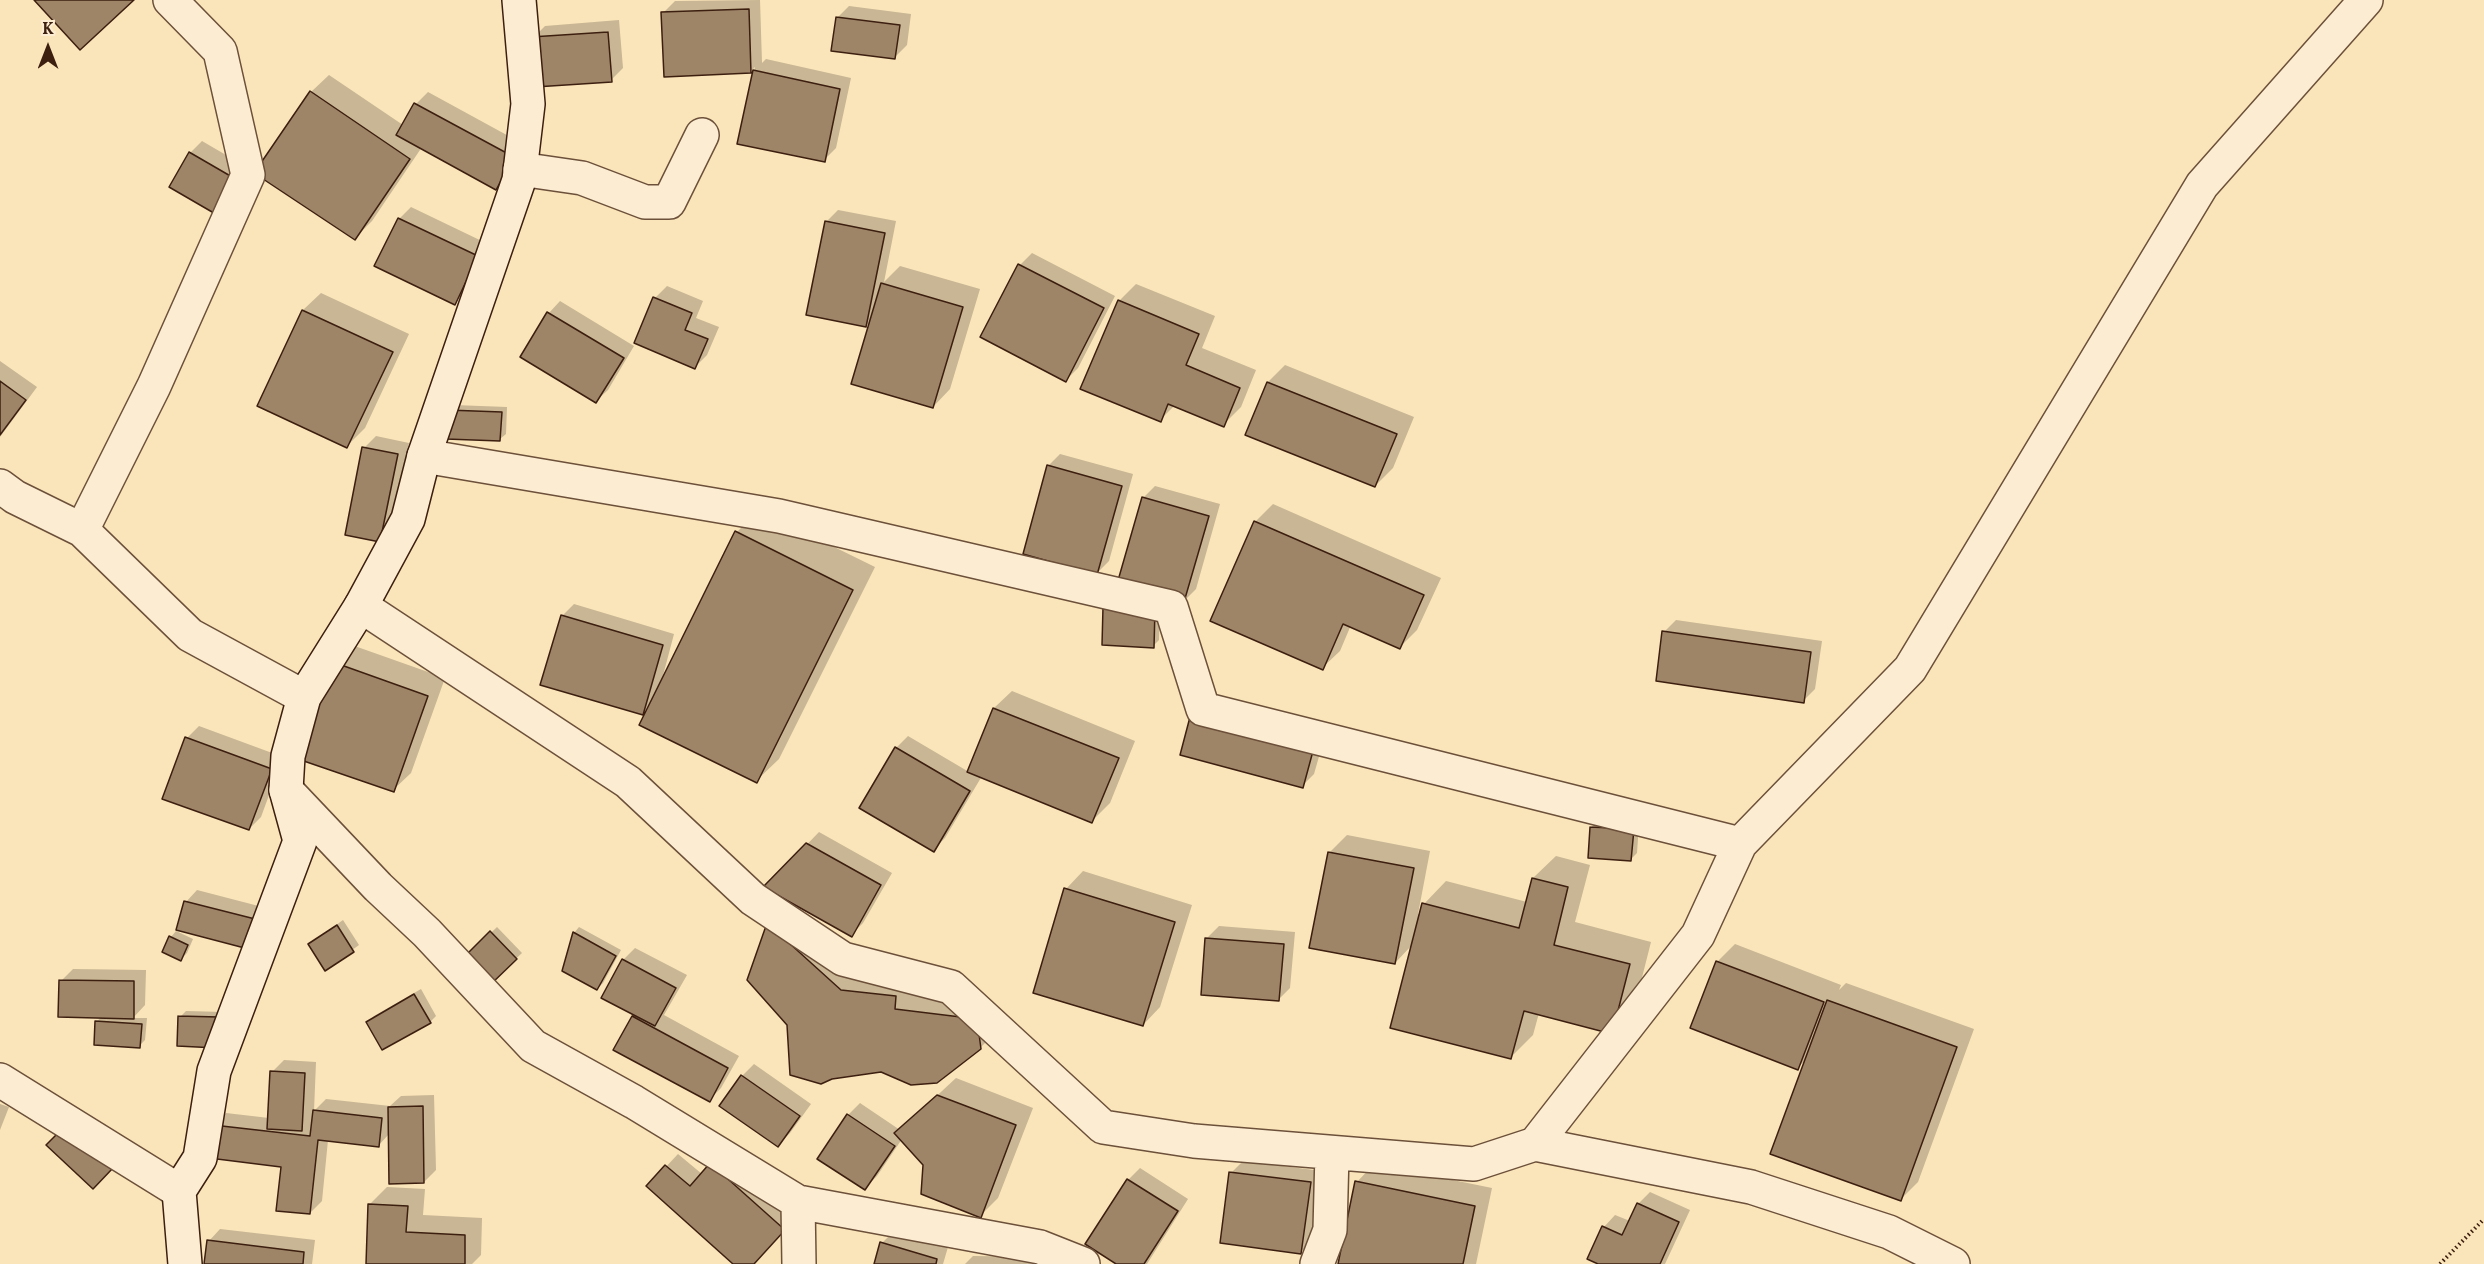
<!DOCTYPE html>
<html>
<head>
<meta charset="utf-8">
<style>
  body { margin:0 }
  #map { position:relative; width:2484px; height:1264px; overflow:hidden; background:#fae4b9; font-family:Vollkorn,serif }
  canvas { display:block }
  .north { position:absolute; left:18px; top:18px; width:60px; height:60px; -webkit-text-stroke:4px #fcedd2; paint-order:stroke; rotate:0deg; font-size:16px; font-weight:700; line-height:24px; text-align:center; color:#3d1f10 }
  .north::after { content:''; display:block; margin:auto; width:21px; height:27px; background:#3d1f10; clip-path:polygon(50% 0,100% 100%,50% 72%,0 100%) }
</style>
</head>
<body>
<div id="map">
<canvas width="2484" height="1264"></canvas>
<div class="north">K</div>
</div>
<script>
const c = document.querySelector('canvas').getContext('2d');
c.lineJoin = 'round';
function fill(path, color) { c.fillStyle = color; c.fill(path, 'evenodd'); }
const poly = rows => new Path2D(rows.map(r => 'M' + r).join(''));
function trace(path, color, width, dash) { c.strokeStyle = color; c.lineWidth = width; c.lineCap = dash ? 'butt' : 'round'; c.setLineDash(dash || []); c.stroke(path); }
const shadow = poly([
  [760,0,762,63,766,59,851,78,836,148,824,160,739,143,755,67,750,72,663,13,675,1],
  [849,6,911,14,907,45,895,57,837,18],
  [619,20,623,68,611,80,533,38,545,26],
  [329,75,403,125,416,104,428,92,525,145,508,176,496,188,422,147,372,221,355,238,311,92],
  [202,141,250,169,219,215,190,153],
  [411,207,488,244,466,291,454,303,399,219],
  [838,210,896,221,884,282,900,266,980,289,950,389,933,407,872,319,866,326,826,222],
  [1032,253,1115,296,1078,368,1066,380,1020,265],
  [1136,284,1215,316,1202,348,1256,370,1241,407,1223,425,1175,405,1160,420,1119,301],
  [667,286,703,301,696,318,719,327,707,355,695,367,636,343,655,298],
  [321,293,409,334,365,428,347,446,259,405,303,310],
  [560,301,634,346,608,390,596,401,522,356,549,313],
  [0,361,37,387,0,437],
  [1285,365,1414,417,1393,468,1375,486,1268,382],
  [454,405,507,407,506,434,500,439,448,438],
  [376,436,409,443,392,529,380,541,364,448],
  [1060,454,1133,474,1109,561,1097,573,1048,466],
  [1155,486,1220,504,1196,589,1184,601,1143,498],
  [1273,504,1441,578,1417,630,1400,647,1351,625,1340,651,1322,668,1212,620,1256,521],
  [759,510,875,567,779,759,756,781,649,707,642,714,562,616,574,604,674,634,661,683,737,532],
  [1110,602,1160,603,1159,640,1153,646],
  [1676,620,1822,641,1815,689,1803,701,1664,632],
  [349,644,445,678,411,773,393,790,331,662],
  [1012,691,1135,741,1110,803,1092,821,982,776,945,838,933,850,896,748,908,736,969,772,994,708],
  [1203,706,1324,739,1314,774,1302,786],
  [199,726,283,757,261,817,249,829,187,738],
  [1597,822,1639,824,1637,853,1631,859,1591,827],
  [819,832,892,873,863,923,851,935,766,887],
  [1347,835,1430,851,1418,914,1421,915,1424,904,1446,881,1527,902,1533,878,1556,856,1590,865,1575,922,1651,942,1634,1009,1612,1032,1539,1013,1533,1035,1511,1057,1413,944,1395,963,1329,853],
  [1083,871,1192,905,1160,1007,1143,1025,1066,889],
  [197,890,274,910,267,937,186,902],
  [343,920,359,945,326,969,310,944],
  [768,924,912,992,994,1002,998,1030,980,1048,788,1024],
  [1219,926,1295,932,1290,988,1278,1000,1207,938],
  [497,927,522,953,489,984,464,959],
  [579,927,621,950,603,983,597,989,574,933],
  [176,931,193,939,187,953,181,959,171,937],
  [1735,944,1841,985,1839,990,1846,983,1974,1029,1918,1182,1900,1200,1807,1059,1797,1068,1717,962],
  [635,948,687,975,664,1015,739,1056,721,1088,709,1100,633,1017,635,1014,623,960],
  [73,969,146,970,145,1005,133,1018,147,1018,145,1040,139,1046,97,1021,102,1017,61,981],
  [421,989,436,1016,430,1022,368,1022,374,1016],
  [186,1011,224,1012,179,1045,180,1017],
  [284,1060,316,1062,314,1111,326,1099,390,1106,401,1096,434,1095,436,1170,424,1182,389,1134,378,1146,328,1140,322,1201,310,1213,283,1166,214,1125,226,1113,269,1118,272,1072],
  [754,1064,811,1104,790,1133,778,1145,742,1076],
  [956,1078,1033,1108,998,1198,980,1216,924,1165,902,1139,877,1176,865,1188,848,1115,860,1103,900,1130],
  [0,1104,9,1107,0,1130],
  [678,1154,702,1174,711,1164,796,1218,753,1264,735,1264,648,1186],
  [1243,1161,1322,1171,1313,1240,1301,1252,1231,1173],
  [1374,1164,1492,1188,1476,1264,1340,1264,1357,1182],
  [1140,1168,1188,1199,1147,1264,1118,1264,1128,1180],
  [387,1187,425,1189,423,1215,482,1218,481,1255,472,1264,367,1264,369,1205],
  [1650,1192,1690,1210,1665,1264,1602,1264,1604,1227,1615,1215,1630,1221,1638,1204],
  [220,1229,315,1240,312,1264,206,1264,209,1241],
  [894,1231,948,1247,943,1264,876,1264,882,1243],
  [973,1256,1059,1257,1059,1264,965,1264]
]);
const building = poly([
  [34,0,134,0,80,50,34,0],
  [749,9,751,73,664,77,661,12,749,9],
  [836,17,900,25,895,59,831,51,836,17],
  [608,32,612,82,535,87,531,37,608,32],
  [753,70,840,89,825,162,737,144,753,70],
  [310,91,410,159,355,240,254,173,310,91],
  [414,103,514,157,496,190,396,135,414,103],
  [189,152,239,181,219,216,169,187,189,152],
  [398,218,478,256,455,305,374,266,398,218],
  [825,221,885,233,866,327,806,315,825,221],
  [1018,264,1104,308,1066,382,980,337,1018,264],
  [881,283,963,307,933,408,851,384,881,283],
  [653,297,692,313,685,330,708,339,695,369,634,343,653,297],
  [1118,300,1199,334,1186,365,1240,388,1224,427,1168,404,1161,422,1080,389,1118,300],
  [302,310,393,352,347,448,257,406,302,310],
  [547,312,624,358,596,403,520,357,547,312],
  [0,381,26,400,0,435,0,381],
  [1267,382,1397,434,1375,487,1245,435,1267,382],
  [447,410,502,412,500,441,446,439,447,410],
  [362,447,398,454,380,542,345,535,362,447],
  [1047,465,1122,486,1097,575,1023,554,1047,465],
  [1142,497,1209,516,1184,602,1117,584,1142,497],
  [1254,521,1424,595,1400,649,1343,624,1323,670,1210,621,1254,521],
  [735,531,853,590,757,783,639,725,735,531],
  [1103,607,1155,608,1154,648,1102,645,1103,607],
  [561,615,663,645,643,715,540,685,561,615],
  [1662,631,1811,652,1804,703,1656,681,1662,631],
  [330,661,428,696,394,792,295,758,330,661],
  [993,708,1119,758,1092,823,967,772,993,708],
  [1190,717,1313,751,1303,788,1180,755,1190,717],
  [185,737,272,769,249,830,162,799,185,737],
  [895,747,970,791,934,852,859,808,895,747],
  [1590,827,1634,829,1631,861,1588,858,1590,827],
  [806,843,881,885,852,937,763,887,806,843],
  [1328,852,1414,868,1395,964,1309,948,1328,852],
  [1532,878,1568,887,1554,945,1630,964,1612,1034,1524,1011,1511,1059,1390,1028,1422,903,1519,928,1532,878],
  [1064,888,1175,922,1143,1026,1033,993,1064,888],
  [184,901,263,921,256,951,176,930,184,901],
  [767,923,841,990,896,996,895,1009,977,1019,981,1049,937,1083,911,1085,881,1072,832,1079,821,1084,790,1075,787,1025,747,980,767,923],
  [337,925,354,952,325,971,308,944,337,925],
  [490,931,517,959,489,986,462,959,490,931],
  [573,932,616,956,597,990,562,971,573,932],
  [169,936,188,945,181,961,162,952,169,936],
  [1205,938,1284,944,1279,1001,1201,995,1205,938],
  [622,959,676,988,655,1026,601,998,622,959],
  [1716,961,1824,1002,1798,1070,1690,1028,1716,961],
  [59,980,134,981,134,1019,58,1017,59,980],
  [414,994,431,1023,382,1050,366,1022,414,994],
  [1827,1000,1957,1047,1901,1201,1770,1154,1827,1000],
  [178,1016,219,1017,217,1048,177,1046,178,1016],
  [632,1016,728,1068,710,1102,613,1050,632,1016],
  [95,1021,142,1024,140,1048,94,1045,95,1021],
  [270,1071,305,1073,302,1131,267,1129,270,1071],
  [741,1075,800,1116,778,1147,719,1106,741,1075],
  [937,1095,1016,1125,981,1218,921,1194,923,1165,894,1133,937,1095],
  [423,1106,424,1183,389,1184,388,1107,423,1106],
  [313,1110,382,1118,379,1147,318,1140,310,1214,276,1211,281,1167,209,1158,213,1125,310,1136,313,1110],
  [847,1114,895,1146,865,1190,817,1159,847,1114],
  [67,1124,113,1168,93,1189,46,1145,67,1124],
  [710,1163,785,1230,754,1264,733,1264,646,1186,665,1165,690,1186,710,1163],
  [1229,1172,1311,1182,1301,1254,1220,1243,1229,1172],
  [1127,1179,1178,1211,1144,1264,1116,1264,1085,1244,1127,1179],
  [1355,1181,1475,1206,1463,1264,1338,1264,1355,1181],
  [1637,1203,1679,1222,1660,1264,1598,1264,1587,1259,1602,1226,1622,1235,1637,1203],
  [368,1204,408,1206,406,1232,465,1235,465,1264,366,1264,368,1204],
  [207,1240,304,1252,303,1264,204,1264,207,1240],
  [880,1242,937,1259,936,1264,874,1264,880,1242]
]);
const path = poly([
  [2440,1264,2484,1219]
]);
const street = poly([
  [520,169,582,178,645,202,669,202,702,135],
  [424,456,779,516,1171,607,1203,709,1740,844],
  [0,486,15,497,82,530,190,635,304,697],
  [82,530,154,386,248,175,220,51,170,0],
  [361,606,628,782,753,899,843,959,951,987,1103,1127,1194,1141,1474,1164,1535,1144,1751,1187,1889,1232,1953,1264],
  [286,790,378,887,427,933,533,1046,634,1102,798,1202,1040,1247,1083,1264],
  [0,1080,179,1191],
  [1535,1144,1698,935,1740,844,1910,669,2202,185,2366,0],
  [798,1202,799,1264],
  [1317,1264,1330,1230,1332,1153]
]);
const secondary = poly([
  [185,1264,179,1191,200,1158,214,1071,300,841,286,790,288,756,304,697,361,606,408,519,424,456,519,180,528,104,519,0]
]);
fill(shadow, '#0003');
fill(building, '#9f8568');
trace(building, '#3d1f10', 1.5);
trace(street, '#6c503a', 36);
trace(secondary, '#3d1f10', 36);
trace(path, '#3d1f10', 4, [1.5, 3]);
trace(street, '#fcedd2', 33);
trace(secondary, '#fcedd2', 33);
</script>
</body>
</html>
